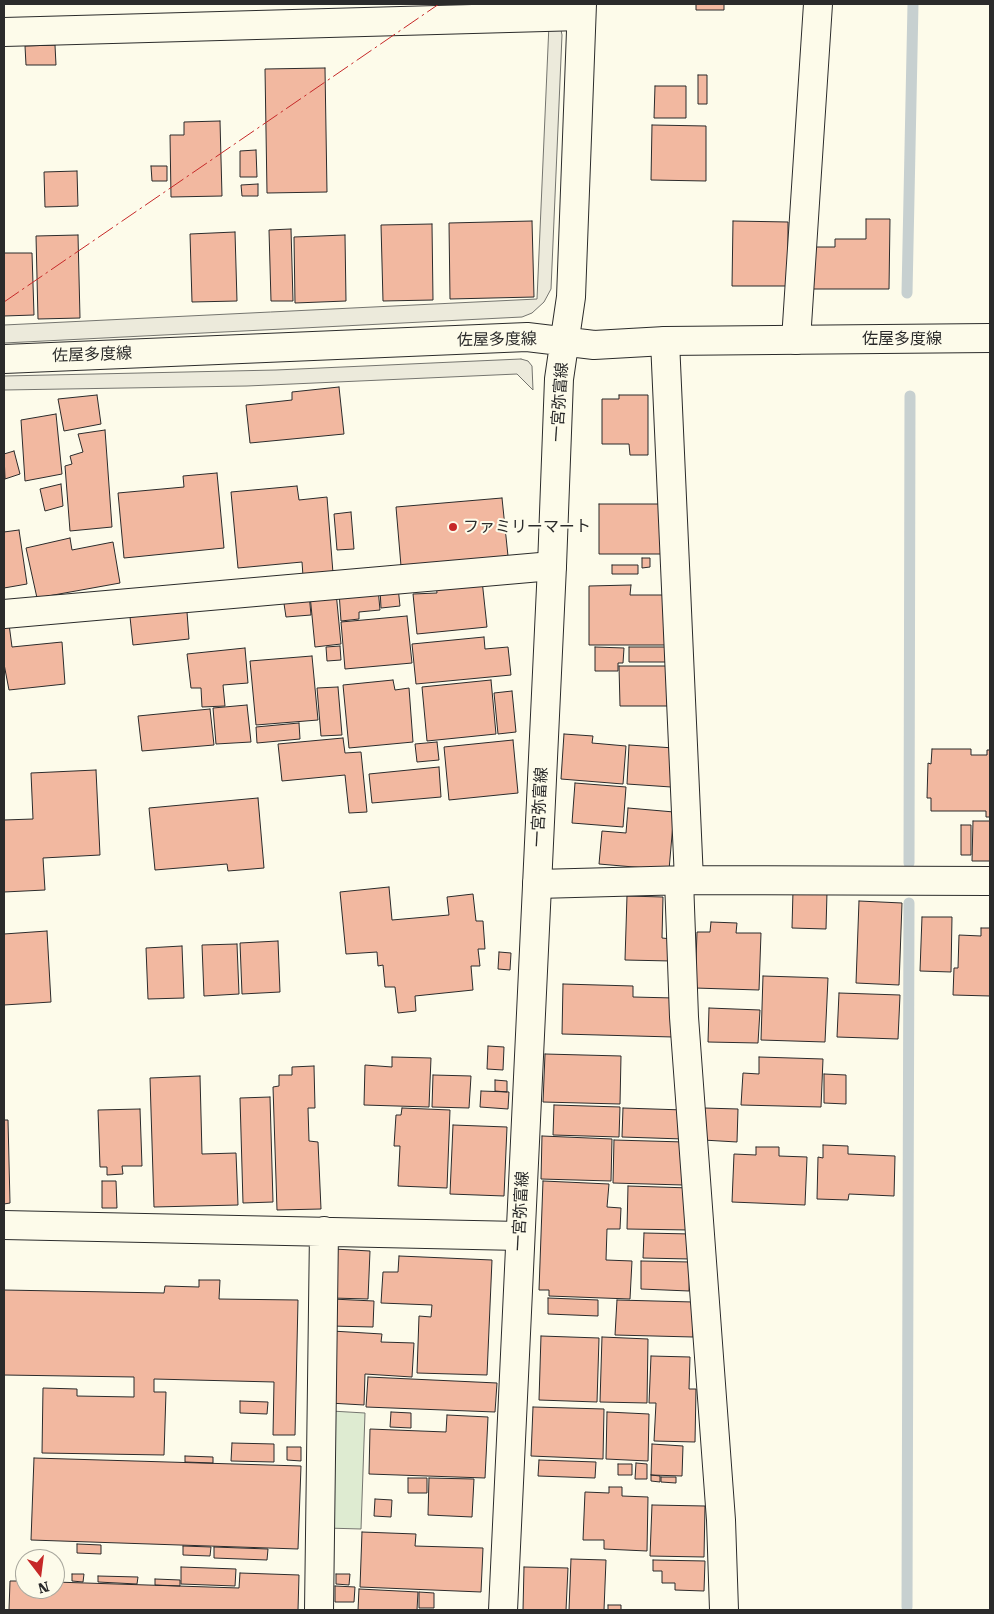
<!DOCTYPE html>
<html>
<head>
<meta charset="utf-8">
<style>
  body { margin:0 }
  #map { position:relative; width:994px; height:1614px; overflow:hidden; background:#fdfbea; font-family:"Roboto Serif",serif }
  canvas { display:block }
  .frame { position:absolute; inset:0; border:5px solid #2b2b2b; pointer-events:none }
  .north { position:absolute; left:15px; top:1549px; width:50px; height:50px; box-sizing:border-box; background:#fdfbea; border:1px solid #a9a89e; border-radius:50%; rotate:165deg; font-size:14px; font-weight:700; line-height:20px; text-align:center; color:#2b2b2b }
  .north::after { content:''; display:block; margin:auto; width:18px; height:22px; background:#c62828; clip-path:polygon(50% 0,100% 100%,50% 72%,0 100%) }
</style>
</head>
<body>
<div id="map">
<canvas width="994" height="1614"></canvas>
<div class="frame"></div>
<div class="north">N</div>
</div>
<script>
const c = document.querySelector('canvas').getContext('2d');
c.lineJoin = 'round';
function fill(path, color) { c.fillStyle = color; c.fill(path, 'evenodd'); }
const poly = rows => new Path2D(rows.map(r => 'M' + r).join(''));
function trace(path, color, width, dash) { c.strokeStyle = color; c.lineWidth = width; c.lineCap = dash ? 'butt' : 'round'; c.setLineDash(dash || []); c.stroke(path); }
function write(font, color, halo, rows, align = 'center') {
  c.font = font + ' "Roboto Serif","Noto Sans JP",serif'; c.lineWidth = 4; c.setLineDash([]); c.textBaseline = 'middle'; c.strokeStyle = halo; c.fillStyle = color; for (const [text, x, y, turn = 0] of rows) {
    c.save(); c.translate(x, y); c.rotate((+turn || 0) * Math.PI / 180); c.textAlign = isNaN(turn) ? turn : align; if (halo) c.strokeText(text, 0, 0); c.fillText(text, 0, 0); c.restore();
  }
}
const green = poly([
  [331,1411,365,1413,361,1529,326,1528,331,1411]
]);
const parking = poly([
  [549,24,561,30,562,35,551,289,544,302,532,313,522,317,4,343,4,325,537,299,549,24],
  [521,359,528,361,532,366,533,390,517,374,247,386,4,390,4,376,276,370,521,359]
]);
const stream = poly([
  [907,293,913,4],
  [909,863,910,396],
  [907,1607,909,903]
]);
const building = poly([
  [696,4,724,4,724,10,696,10,696,4],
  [55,45,56,65,26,65,25,46,55,45],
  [325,68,327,192,267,193,265,69,325,68],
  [698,75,707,75,707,104,698,104,698,75],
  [655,86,686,86,686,118,654,118,655,86],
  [220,121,222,196,171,197,170,135,184,135,184,122,220,121],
  [652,125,706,126,706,181,651,180,652,125],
  [256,150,257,177,240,177,240,151,256,150],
  [151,166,167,166,167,181,152,181,151,166],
  [77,171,78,206,45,207,44,172,77,171],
  [258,184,258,196,242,196,241,185,258,184],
  [866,219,890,219,889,289,813,289,814,247,835,247,835,239,866,239,866,219],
  [532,221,534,297,450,299,449,223,532,221],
  [733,221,788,222,788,286,732,286,733,221],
  [432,224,433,300,383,301,381,225,432,224],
  [291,229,293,301,271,301,269,230,291,229],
  [235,232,237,301,192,302,190,234,235,232],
  [78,235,80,318,38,319,36,236,78,235],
  [345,235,346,301,295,303,294,237,345,235],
  [4,253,32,253,34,315,4,316,4,253],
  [339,387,344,434,250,443,246,405,292,400,292,392,339,387],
  [97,395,101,424,64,431,58,399,97,395],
  [619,395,648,395,648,455,630,455,629,444,602,444,602,399,619,399,619,395],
  [56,414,62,474,25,481,21,420,56,414],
  [105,430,112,527,70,531,65,466,72,464,70,456,83,452,78,434,105,430],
  [14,451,20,474,5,479,4,454,14,451],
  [217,473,224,548,124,558,118,493,184,487,183,476,217,473],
  [61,484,63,506,45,511,40,489,61,484],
  [297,486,299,500,327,497,333,573,303,576,302,562,238,568,231,492,297,486],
  [502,498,508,556,401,566,396,507,502,498],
  [599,504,663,504,663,554,599,554,599,504],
  [351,512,354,549,337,550,334,514,351,512],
  [19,530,27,584,4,588,4,532,19,530],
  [70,538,72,550,113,542,120,583,37,598,26,548,70,538],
  [642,558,650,558,650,567,642,568,642,558],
  [612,565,638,565,638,574,612,574,612,565],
  [482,580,487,627,417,634,413,594,437,593,436,584,482,580],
  [631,585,630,595,667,595,666,645,589,645,589,586,631,585],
  [398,587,400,606,381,608,380,589,398,587],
  [378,588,380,610,359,612,359,619,341,621,339,592,378,588],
  [336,592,341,644,315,647,310,595,336,592],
  [309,594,311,615,286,617,283,597,309,594],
  [187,612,189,639,133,645,130,617,187,612],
  [407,616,412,663,345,669,341,622,407,616],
  [9,624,12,647,62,642,65,684,9,690,4,664,4,625,9,624],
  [484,637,485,649,508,647,511,675,416,684,412,644,484,637],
  [340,646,341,660,327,661,326,647,340,646],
  [595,647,624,648,623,663,618,663,618,671,595,671,595,647],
  [629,647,668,647,668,662,629,662,629,647],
  [245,648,248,683,223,685,225,706,202,707,201,688,191,688,187,654,245,648],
  [312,656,318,720,256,725,250,661,312,656],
  [619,666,667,666,668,706,620,706,619,666],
  [393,680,395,690,409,688,413,742,349,748,343,685,393,680],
  [491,680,496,734,427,741,422,687,491,680],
  [338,687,342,735,321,736,317,688,338,687],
  [512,691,516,732,498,734,494,693,512,691],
  [247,705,251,742,216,744,213,708,247,705],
  [210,709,214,745,142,751,138,716,210,709],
  [299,723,300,739,257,743,256,727,299,723],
  [564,734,593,736,592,743,626,746,623,784,561,779,564,734],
  [343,738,345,753,361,752,367,812,349,813,345,775,282,781,278,744,343,738],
  [513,740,518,793,449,800,444,747,513,740],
  [437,742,439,760,417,762,415,744,437,742],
  [629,745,674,748,671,787,627,784,629,745],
  [932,749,971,749,971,755,987,755,987,750,990,750,990,817,986,817,986,811,931,811,931,798,927,798,928,763,931,764,932,749],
  [439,767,441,797,372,803,369,774,439,767],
  [96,770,100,855,43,858,45,890,4,892,4,820,33,819,31,773,96,770],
  [575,783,626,787,623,827,572,823,575,783],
  [258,798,264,868,228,871,227,864,155,870,149,808,258,798],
  [628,808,674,812,669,870,599,864,602,831,626,833,628,808],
  [973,821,990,821,990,861,972,861,973,821],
  [961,825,971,825,971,855,961,855,961,825],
  [389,887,392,920,449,915,447,897,473,894,476,921,483,921,485,949,478,949,480,966,471,966,473,990,415,996,416,1011,398,1013,395,987,385,987,383,965,378,966,377,952,346,954,340,892,389,887],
  [793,891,827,892,826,929,792,928,793,891],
  [627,896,663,897,662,938,672,939,671,961,625,960,627,896],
  [859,901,902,903,899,985,856,983,859,901],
  [922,917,952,917,951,972,920,971,922,917],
  [711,922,737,923,736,933,761,933,759,990,695,988,697,932,710,932,711,922],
  [981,928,990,928,990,996,953,995,954,968,958,968,959,935,981,936,981,928],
  [47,931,51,1002,4,1005,4,934,47,931],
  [278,941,280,992,242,994,240,943,278,941],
  [237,944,239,994,204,996,202,945,237,944],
  [182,946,184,998,148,999,146,948,182,946],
  [499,952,511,953,510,970,498,969,499,952],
  [763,976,828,978,825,1042,761,1040,763,976],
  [563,984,633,986,633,997,674,998,673,1037,562,1034,563,984],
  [839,993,900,995,898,1039,837,1037,839,993],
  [709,1008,760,1010,758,1043,708,1042,709,1008],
  [488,1046,504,1047,503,1070,487,1069,488,1046],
  [545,1054,621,1056,620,1104,543,1102,545,1054],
  [392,1057,431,1058,429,1107,364,1105,365,1065,392,1067,392,1057],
  [759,1057,823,1059,821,1107,741,1105,743,1073,759,1074,759,1057],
  [314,1066,315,1108,308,1108,309,1141,318,1142,321,1209,277,1210,273,1087,279,1086,279,1075,292,1075,292,1067,314,1066],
  [824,1074,846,1075,846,1104,824,1103,824,1074],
  [433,1075,471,1076,469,1108,432,1107,433,1075],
  [200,1076,202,1154,236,1153,238,1205,154,1207,150,1078,200,1076],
  [495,1080,507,1081,507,1092,495,1091,495,1080],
  [481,1091,509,1092,508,1109,480,1107,481,1091],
  [270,1097,273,1202,243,1203,240,1098,270,1097],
  [554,1105,620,1107,619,1137,553,1135,554,1105],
  [402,1108,450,1110,447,1188,398,1186,400,1146,394,1146,396,1115,401,1115,402,1108],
  [623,1108,684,1110,683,1139,622,1137,623,1108],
  [704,1108,738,1109,737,1142,703,1140,704,1108],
  [140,1109,142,1166,122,1166,123,1174,107,1175,107,1167,100,1167,98,1110,140,1109],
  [4,1120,8,1120,10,1203,4,1204,4,1120],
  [453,1125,507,1127,504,1196,450,1194,453,1125],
  [542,1136,612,1139,611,1181,541,1179,542,1136],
  [614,1140,684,1142,683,1185,613,1183,614,1140],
  [823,1145,848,1146,848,1154,895,1156,894,1196,849,1194,848,1200,817,1199,818,1157,823,1158,823,1145],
  [756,1147,779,1147,779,1156,807,1157,805,1205,732,1202,734,1154,756,1155,756,1147],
  [102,1181,116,1181,117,1208,102,1208,102,1181],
  [543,1181,609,1184,607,1207,621,1208,620,1229,607,1229,606,1260,632,1261,630,1299,549,1296,549,1290,539,1290,543,1181],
  [628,1186,690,1188,689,1230,627,1229,628,1186],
  [644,1233,691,1234,690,1259,643,1258,644,1233],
  [334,1249,370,1251,368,1299,332,1298,334,1249],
  [399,1256,492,1260,487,1375,417,1373,419,1316,431,1317,432,1305,381,1303,383,1272,398,1272,399,1256],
  [641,1261,690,1262,689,1291,641,1289,641,1261],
  [199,1280,220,1280,219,1299,298,1300,295,1435,273,1435,274,1382,154,1379,154,1392,166,1392,164,1455,42,1453,43,1388,77,1389,77,1396,134,1397,134,1377,4,1375,4,1290,164,1293,165,1286,199,1287,199,1280],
  [548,1298,598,1300,598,1316,548,1314,548,1298],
  [332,1299,374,1301,373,1327,331,1326,332,1299],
  [617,1300,693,1302,693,1337,615,1335,617,1300],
  [332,1331,382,1334,381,1342,414,1343,412,1377,365,1374,364,1405,329,1403,332,1331],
  [541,1336,599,1338,597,1402,539,1400,541,1336],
  [602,1337,648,1339,647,1403,600,1402,602,1337],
  [651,1356,690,1357,689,1389,696,1389,695,1442,654,1441,656,1403,649,1403,651,1356],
  [368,1377,497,1383,495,1412,366,1407,368,1377],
  [240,1401,268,1402,267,1414,240,1413,240,1401],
  [533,1407,604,1409,603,1459,531,1456,533,1407],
  [391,1412,411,1413,411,1428,390,1427,391,1412],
  [607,1412,649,1414,648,1461,606,1459,607,1412],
  [447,1415,488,1417,485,1478,369,1474,370,1429,446,1432,447,1415],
  [232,1443,274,1444,274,1462,231,1461,232,1443],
  [652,1444,683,1446,682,1476,651,1475,652,1444],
  [287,1447,301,1447,301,1461,287,1460,287,1447],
  [185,1456,213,1457,213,1463,185,1462,185,1456],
  [34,1458,301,1466,298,1549,31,1540,34,1458],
  [539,1460,596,1462,595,1478,538,1476,539,1460],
  [636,1463,647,1464,647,1479,635,1479,636,1463],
  [618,1464,632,1464,632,1475,618,1475,618,1464],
  [651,1475,660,1476,660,1482,651,1481,651,1475],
  [661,1477,676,1477,676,1483,661,1482,661,1477],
  [408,1478,427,1478,427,1493,408,1493,408,1478],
  [429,1478,474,1479,472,1517,428,1515,429,1478],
  [609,1487,622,1487,622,1496,648,1497,647,1551,604,1549,604,1540,583,1540,585,1492,609,1493,609,1487],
  [375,1499,392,1500,391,1517,374,1516,375,1499],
  [652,1505,705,1506,704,1557,650,1556,652,1505],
  [362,1532,416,1534,415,1546,483,1548,481,1592,360,1587,362,1532],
  [77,1544,101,1545,101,1554,77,1553,77,1544],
  [183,1546,211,1547,210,1556,183,1555,183,1546],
  [214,1547,268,1549,267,1560,214,1558,214,1547],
  [571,1559,606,1560,604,1610,569,1610,571,1559],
  [653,1560,705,1561,704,1591,675,1590,675,1583,662,1583,662,1571,653,1571,653,1560],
  [181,1567,236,1569,235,1586,181,1584,181,1567],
  [524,1567,568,1568,566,1610,523,1610,524,1567],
  [240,1573,299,1575,298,1610,9,1610,10,1581,25,1581,25,1589,55,1589,55,1582,239,1588,240,1573],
  [72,1574,84,1574,83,1582,72,1581,72,1574],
  [336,1574,350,1574,349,1585,336,1584,336,1574],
  [98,1576,138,1577,137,1584,98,1582,98,1576],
  [155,1579,180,1580,180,1586,155,1585,155,1579],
  [335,1586,355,1587,354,1602,335,1602,335,1586],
  [359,1589,418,1592,417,1610,358,1610,359,1589],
  [419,1592,434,1593,434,1608,419,1608,419,1592],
  [608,1605,621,1605,621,1610,608,1610,608,1605]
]);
const street = poly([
  [4,32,581,16],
  [796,340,818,4],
  [665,341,689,880],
  [4,614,552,566],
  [679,880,684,1017,721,1520,724,1610],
  [537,884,689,880,990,881],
  [4,1225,520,1236],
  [319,1610,324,1231]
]);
const secondary = poly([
  [4,359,527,337,594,345,665,341,990,338],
  [503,1610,552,566,559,379,571,297,582,4]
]);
const power = poly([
  [4,302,439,4]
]);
const markers = [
  [453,527,5,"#c62828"]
];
const streetNames = [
  ["佐屋多度線",902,339],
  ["佐屋多度線",497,340,-1],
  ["佐屋多度線",92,355,-2],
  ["一宮弥富線",560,402,-86],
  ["一宮弥富線",540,807,-87],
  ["一宮弥富線",521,1211,-87]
];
const poiNames = [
  ["ファミリーマート",463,527]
];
fill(green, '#deebd1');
trace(green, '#74746e', 1);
fill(parking, '#eceadb');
trace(parking, '#74746e', 1);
trace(stream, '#c7d0d0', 11);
fill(building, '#f2b8a0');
trace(building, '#2b2b2b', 1);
trace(street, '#2b2b2b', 30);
trace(secondary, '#2b2b2b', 30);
trace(street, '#fdfbea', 28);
trace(secondary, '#fdfbea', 28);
trace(power, '#c62828', 1, [18, 4, 2.5, 4]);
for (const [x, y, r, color] of markers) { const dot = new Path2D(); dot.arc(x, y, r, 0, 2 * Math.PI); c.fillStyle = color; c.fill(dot); trace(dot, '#fdfbea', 2); }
write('16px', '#2b2b2b', '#fdfbea', streetNames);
write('16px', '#2b2b2b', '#fdfbea', poiNames, 'left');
</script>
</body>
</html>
